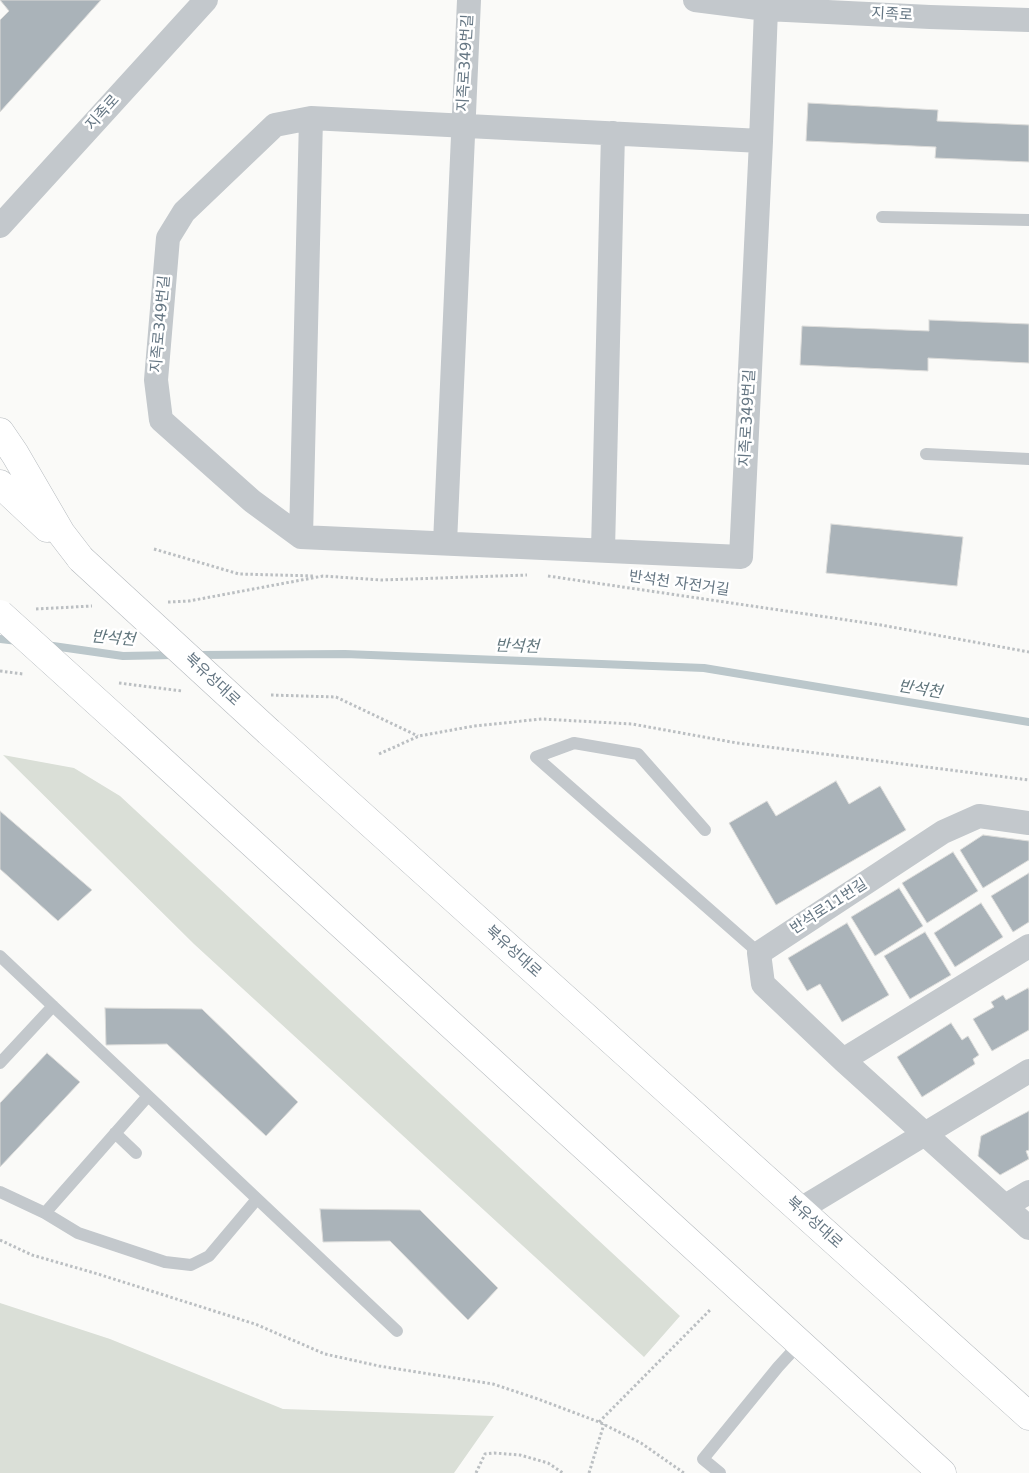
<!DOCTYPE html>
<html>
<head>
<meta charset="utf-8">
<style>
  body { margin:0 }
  canvas { display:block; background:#fafaf8 }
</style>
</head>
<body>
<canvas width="1029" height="1473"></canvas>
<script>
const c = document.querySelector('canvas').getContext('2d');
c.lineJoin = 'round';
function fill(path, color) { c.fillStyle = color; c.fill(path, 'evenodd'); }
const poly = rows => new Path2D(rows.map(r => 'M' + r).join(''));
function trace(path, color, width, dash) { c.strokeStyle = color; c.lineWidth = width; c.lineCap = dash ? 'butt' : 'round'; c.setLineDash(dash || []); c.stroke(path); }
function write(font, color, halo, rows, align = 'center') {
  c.font = font + ' "DejaVu Sans","Noto Sans KR",sans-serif'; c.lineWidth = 5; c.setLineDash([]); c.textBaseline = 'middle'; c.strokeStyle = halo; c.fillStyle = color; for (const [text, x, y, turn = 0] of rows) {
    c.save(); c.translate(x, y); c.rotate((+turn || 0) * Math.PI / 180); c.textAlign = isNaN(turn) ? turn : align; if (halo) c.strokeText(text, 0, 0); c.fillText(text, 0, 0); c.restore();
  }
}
const green = poly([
  [3,755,74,768,120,796,680,1316,644,1357,194,944],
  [0,1303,110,1339,283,1409,494,1416,454,1473,0,1473]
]);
const stream = poly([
  [0,639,18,641],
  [46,645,123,656,174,655],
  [196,655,345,654,704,668,1029,722]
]);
const building = poly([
  [0,0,101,0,0,112,0,20,9,11,0,0],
  [808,103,938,110,937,121,1029,125,1029,162,935,158,936,147,806,141,808,103],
  [929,320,1029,324,1029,363,928,358,928,371,800,365,802,326,929,331,929,320],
  [831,524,963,537,957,586,826,573,831,524],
  [836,781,849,804,880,786,906,830,776,905,729,823,767,801,776,816,836,781],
  [0,811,92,890,58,921,0,869,0,811],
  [983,835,1029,841,1029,860,983,888,960,850,983,835],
  [953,852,978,891,927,923,902,883,953,852],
  [1029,873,1029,922,1013,932,991,896,1029,873],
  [899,888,923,926,875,956,851,917,899,888],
  [981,903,1003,937,955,967,934,933,981,903],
  [847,923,889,995,842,1022,820,984,807,991,788,958,847,923],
  [925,932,951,975,910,999,884,956,925,932],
  [1028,988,1029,990,1029,1030,992,1051,973,1019,994,1007,991,1002,1003,995,1006,1000,1028,988],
  [105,1008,202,1009,298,1102,266,1136,167,1044,106,1045,105,1008],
  [951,1023,962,1040,968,1036,979,1055,973,1059,975,1064,922,1097,897,1057,951,1023],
  [47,1053,80,1082,0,1167,0,1103,47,1053],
  [1029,1111,1029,1150,1026,1151,1029,1159,1000,1175,978,1156,981,1136,1029,1111],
  [320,1209,420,1210,498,1288,468,1320,390,1241,323,1242,320,1209]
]);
const path = poly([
  [154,549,239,574,315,576],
  [548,576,881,625,1029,652],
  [168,602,189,601,323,576,381,580,527,575],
  [36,609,92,606],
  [0,671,23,674],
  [119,683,182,691],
  [271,695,336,697,418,736],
  [379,754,419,736,474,726,542,719,632,724,737,743,1029,780],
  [0,1240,32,1255,98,1274,255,1324,325,1354,379,1366,493,1384,538,1399,599,1422,641,1443,684,1473],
  [599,1422,710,1310],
  [476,1473,485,1454,494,1453,520,1455,548,1463,563,1473],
  [589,1473,604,1424]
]);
const lane = poly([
  [882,217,1029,220],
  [926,454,1029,459],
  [705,830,638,754,574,743,536,757,759,953],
  [0,956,397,1331],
  [0,1063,53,1006],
  [115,1133,136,1153],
  [0,1192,45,1213,78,1233,165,1262,191,1265,209,1256,257,1199],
  [45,1213,148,1096],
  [720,1473,703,1459,778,1367,800,1343]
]);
const street = poly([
  [695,0,766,9,930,17,1029,20],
  [761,141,311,118,275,125,184,212,168,238,156,380,161,420,252,501,301,537,741,557,761,141,766,9],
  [0,226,206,0],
  [301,537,311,118],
  [445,543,469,0],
  [603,550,613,133],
  [1029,823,979,816,943,832,759,953,763,984,843,1060,1029,1228],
  [843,1060,1029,946],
  [1005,1206,1029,1192],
  [799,1210,1029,1071]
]);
const primary = poly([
  [0,432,15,454,61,533,81,559],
  [0,484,47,528],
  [126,728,942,1473],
  [269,732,1029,1416]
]);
const primaryBridge = poly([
  [81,559,269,732],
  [0,614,126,728]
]);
const streetNames = [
  ["지족로",892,15,3],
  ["지족로349번길",466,63,-87],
  ["지족로",103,113,-48],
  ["지족로349번길",161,324,-85],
  ["지족로349번길",748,418,-87],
  ["반석천 자전거길",679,584,8],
  ["북유성대로",212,680,43],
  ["반석로11번길",829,907,-33],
  ["북유성대로",513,952,42],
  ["북유성대로",814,1223,42]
];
const waterNames = [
  ["반석천",113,639,5],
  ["반석천",517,647,2],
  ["반석천",920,690,9]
];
fill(green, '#dadfd7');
trace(stream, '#bbc7cb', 8);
fill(building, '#aab3b9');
trace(building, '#dcdcda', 1);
trace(primary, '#b5babe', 29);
trace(path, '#bbbfc2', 3, [2.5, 2.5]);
trace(lane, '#c3c8cc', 12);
trace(street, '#c3c8cc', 24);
trace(primary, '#fff', 28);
trace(primaryBridge, '#b5babe', 29, []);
trace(primaryBridge, '#fff', 28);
write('15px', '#657683', '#fff', streetNames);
write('italic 16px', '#60757c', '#fff', waterNames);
</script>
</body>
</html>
